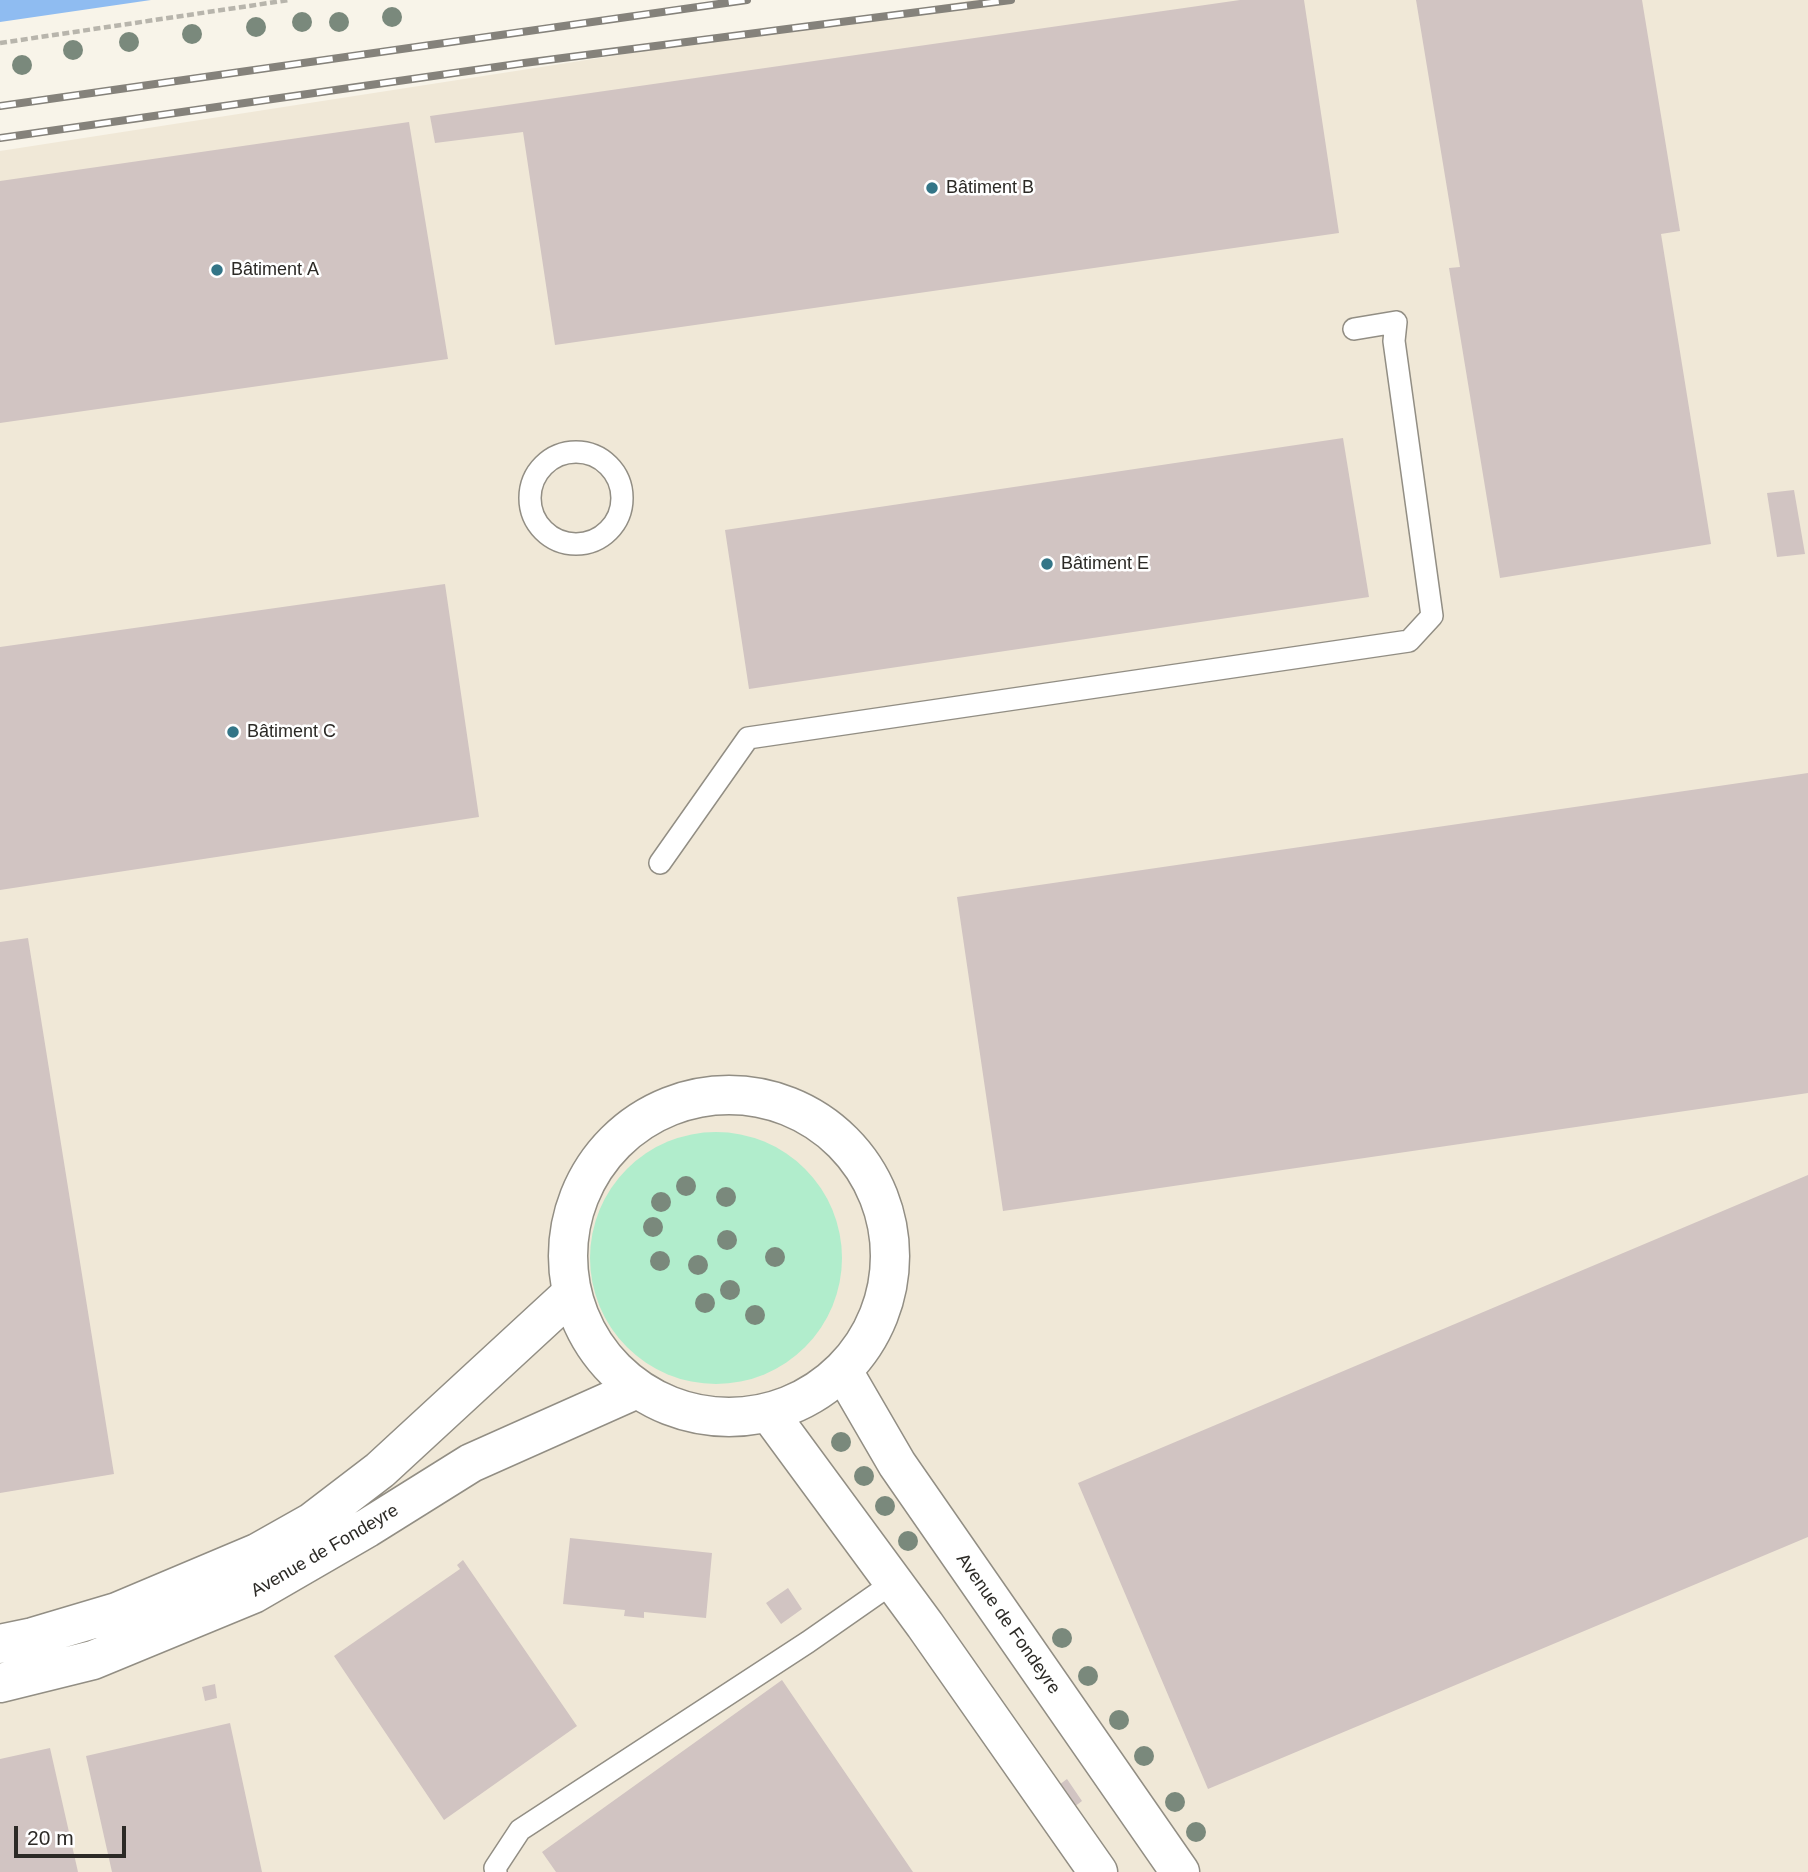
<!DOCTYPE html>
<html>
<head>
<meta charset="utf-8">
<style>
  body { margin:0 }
  #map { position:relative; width:1808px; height:1872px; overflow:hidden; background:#f8f4e9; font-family:Helvetica,sans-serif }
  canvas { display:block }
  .scale { position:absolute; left:14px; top:1826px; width:112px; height:32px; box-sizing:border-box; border:4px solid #2c2a26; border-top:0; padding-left:9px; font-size:21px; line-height:24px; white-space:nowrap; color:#2c2a26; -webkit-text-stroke:5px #fff; paint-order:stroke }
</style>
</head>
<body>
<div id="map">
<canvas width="1808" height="1872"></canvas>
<div class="scale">20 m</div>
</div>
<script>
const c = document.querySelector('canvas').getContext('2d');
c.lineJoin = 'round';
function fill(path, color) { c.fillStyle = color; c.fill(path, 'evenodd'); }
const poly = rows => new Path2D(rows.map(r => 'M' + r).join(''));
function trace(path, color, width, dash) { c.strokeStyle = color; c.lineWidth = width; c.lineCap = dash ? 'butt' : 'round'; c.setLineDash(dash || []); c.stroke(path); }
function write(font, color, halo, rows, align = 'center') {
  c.font = font + ' Helvetica,sans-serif'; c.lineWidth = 5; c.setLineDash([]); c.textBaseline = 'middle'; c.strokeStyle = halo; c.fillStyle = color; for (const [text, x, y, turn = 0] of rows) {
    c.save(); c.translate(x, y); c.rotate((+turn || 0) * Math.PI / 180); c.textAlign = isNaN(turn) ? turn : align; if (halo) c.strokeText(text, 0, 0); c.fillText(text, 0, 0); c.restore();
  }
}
const built = poly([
  [973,0,1808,0,1808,1872,0,1872,0,151]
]);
const green = poly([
  '590 1258a126 126 0 1 1 252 0a126 126 0 1 1-252 0Z'
]);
const water = poly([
  [0,0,151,0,0,22]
]);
const building = poly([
  [1240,0,1304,0,1339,233,555,345,523,132,435,143,430,116],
  [1416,0,1642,0,1680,231,1661,234,1711,544,1500,578,1449,268,1460,267],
  [409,122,448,359,0,423,0,181],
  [1343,438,1369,597,749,689,725,530],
  [1794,490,1805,554,1777,557,1767,493],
  [445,584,479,817,0,890,0,647],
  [1808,773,1808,1093,1003,1211,957,897],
  [28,938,114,1474,0,1493,0,942],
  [1808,1175,1808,1537,1208,1789,1078,1483],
  [570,1538,712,1553,706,1618,644,1612,644,1618,624,1616,625,1610,563,1604],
  [463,1560,577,1726,444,1820,334,1656,460,1569,457,1565],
  [788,1588,802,1609,781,1624,766,1603],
  [782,1680,913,1872,556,1872,542,1852],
  [215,1684,217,1698,205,1701,202,1687],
  [230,1723,262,1872,112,1872,86,1756],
  [50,1748,78,1872,0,1872,0,1759],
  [1067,1779,1082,1801,1070,1810,1055,1788]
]);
const path = poly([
  [0,43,289,0]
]);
const service = poly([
  '530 498a46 46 0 1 1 92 0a46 46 0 1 1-92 0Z',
  [660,863,748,738,1409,641,1432,616,1394,341,1396,322,1354,329],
  [496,1872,495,1868,520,1830,808,1642,894,1582]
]);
const minor = poly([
  '568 1256a161 161 0 1 1 322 0a161 161 0 1 1-322 0Z',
  [843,1371,897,1464,1180,1872],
  [769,1413,925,1625,1098,1872],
  [0,1644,33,1637,117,1612,257,1553,312,1522,380,1470,572,1293],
  [0,1683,93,1660,253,1594,367,1528,471,1463,637,1389]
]);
const rail = poly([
  [0,106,747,0],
  [0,138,524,63,1011,0]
]);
const trees = [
  [392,17],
  [302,22],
  [339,22],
  [256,27],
  [192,34],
  [129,42],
  [73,50],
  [22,65],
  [686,1186],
  [726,1197],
  [661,1202],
  [653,1227],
  [727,1240],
  [775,1257],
  [660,1261],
  [698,1265],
  [730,1290],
  [705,1303],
  [755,1315],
  [841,1442],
  [864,1476],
  [885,1506],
  [908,1541],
  [1062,1638],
  [1088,1676],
  [1119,1720],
  [1144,1756],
  [1175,1802],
  [1196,1832]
];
const markers = [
  [932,188,7,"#337587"],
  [217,270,7,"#337587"],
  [1047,564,7,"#337587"],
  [233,732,7,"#337587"]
];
const poiNames = [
  ["Bâtiment B",946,188],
  ["Bâtiment A",231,270],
  ["Bâtiment E",1061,564],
  ["Bâtiment C",247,732]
];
const streetNames = [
  ["Avenue de Fondeyre",325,1551,-30],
  ["Avenue de Fondeyre",1008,1624,55]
];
fill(built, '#f0e8d7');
fill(green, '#b1edcc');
fill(water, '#8fbcf1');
fill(building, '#d1c4c2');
trace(service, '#928e84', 24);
trace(minor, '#928e84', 41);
trace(path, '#b8b5ac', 4.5, [7, 3.5]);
trace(service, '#fff', 21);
trace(minor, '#fff', 38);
trace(rail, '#85827b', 8);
trace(rail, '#fff', 5, [16]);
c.fillStyle = '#7a897c';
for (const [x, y] of trees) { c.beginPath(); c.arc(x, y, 10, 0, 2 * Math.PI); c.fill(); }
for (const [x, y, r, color] of markers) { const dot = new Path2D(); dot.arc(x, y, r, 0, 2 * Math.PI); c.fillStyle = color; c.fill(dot); trace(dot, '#fff', 2.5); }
write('18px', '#2c2a26', '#fff', poiNames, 'left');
write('18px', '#2c2a26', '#fff', streetNames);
</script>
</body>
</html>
